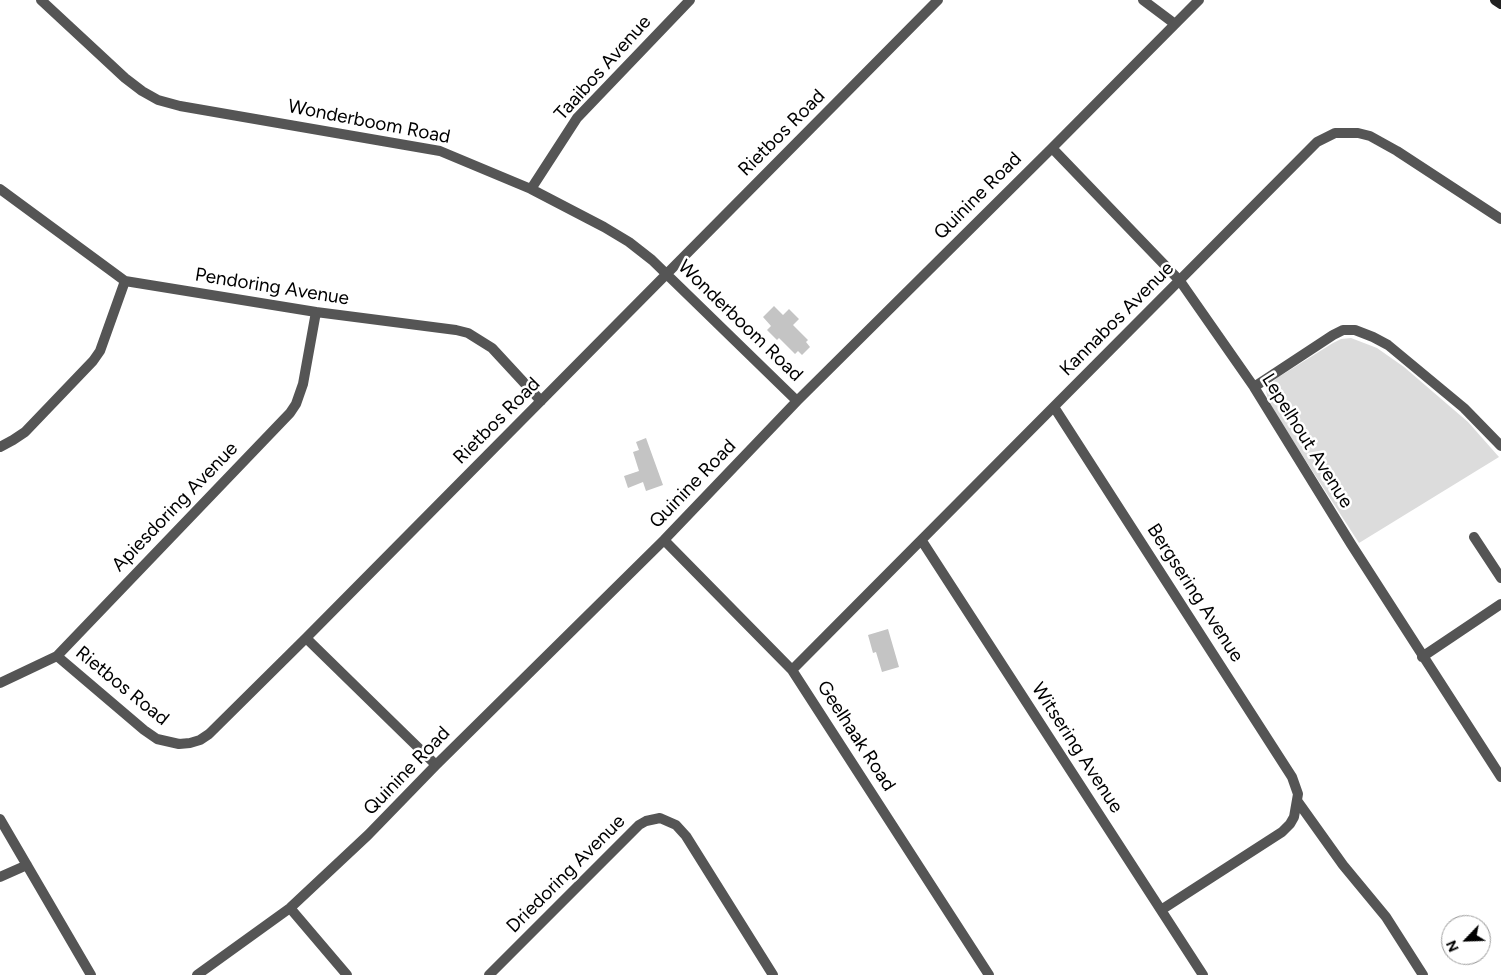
<!DOCTYPE html>
<html>
<head>
<meta charset="utf-8">
<style>
  body { margin:0 }
  #map { position:relative; width:1501px; height:975px; overflow:hidden; background:#fff; font-family:Figtree,sans-serif }
  canvas { display:block }
  .north { position:absolute; left:1441px; top:915px; width:50px; height:50px; box-sizing:border-box; background:#fff; border:1px solid #999; border-radius:50%; rotate:246deg; font-size:14px; font-weight:700; line-height:20px; text-align:center; color:#000 }
  .north::after { content:''; display:block; margin:auto; width:18px; height:22px; background:#000; clip-path:polygon(50% 0,100% 100%,50% 72%,0 100%) }
</style>
</head>
<body>
<div id="map">
<canvas width="1501" height="975"></canvas>
<div class="north">N</div>
</div>
<script>
const c = document.querySelector('canvas').getContext('2d');
c.lineJoin = 'round';
function fill(path, color) { c.fillStyle = color; c.fill(path, 'evenodd'); }
const poly = rows => new Path2D(rows.map(r => 'M' + r).join(''));
function trace(path, color, width, dash) { c.strokeStyle = color; c.lineWidth = width; c.lineCap = dash ? 'butt' : 'round'; c.setLineDash(dash || []); c.stroke(path); }
function write(font, color, halo, rows, align = 'center') {
  c.font = font + ' Figtree,sans-serif'; c.lineWidth = 5; c.setLineDash([]); c.textBaseline = 'middle'; c.strokeStyle = halo; c.fillStyle = color; for (const [text, x, y, turn = 0] of rows) {
    c.save(); c.translate(x, y); c.rotate((+turn || 0) * Math.PI / 180); c.textAlign = isNaN(turn) ? turn : align; if (halo) c.strokeText(text, 0, 0); c.fillText(text, 0, 0); c.restore();
  }
}
const green = poly([
  [1351,338,1377,348,1404,367,1468,422,1499,457,1359,543,1269,404,1266,391,1270,385,1277,378,1333,343,1341,339]
]);
const building = poly([
  [774,306,783,315,789,309,799,319,793,325,808,340,806,342,810,347,802,355,798,351,795,354,779,338,777,340,767,330,771,326,763,317],
  [646,438,663,485,646,491,643,482,628,488,624,476,639,471,633,452,639,450,636,442],
  [888,629,899,667,882,672,876,652,873,653,868,635]
]);
const street = poly([
  [41,0,125,78,142,91,158,100,180,106,440,151,531,189,604,227,629,242,652,260,797,401],
  [1143,0,1175,24],
  [1052,148,1180,281,1254,387,1351,544,1501,777],
  [0,189,125,281,316,312,456,330,468,333,492,348,541,401],
  [531,189,577,118,690,0],
  [1254,387,1333,335,1343,330,1355,330,1373,337,1388,345,1464,408,1501,446],
  [1054,407,1292,777,1298,794,1294,817,1290,824,1282,832,1161,910],
  [0,447,13,440,25,432,93,361,100,351,125,281],
  [1474,537,1501,578],
  [664,540,792,670,989,975],
  [922,541,1203,975],
  [306,638,436,765],
  [57,656,144,730,157,739,179,744,190,743,200,740,209,734,306,638,938,0],
  [1422,657,1501,604],
  [792,670,1317,142,1335,133,1358,133,1370,136,1397,151,1501,219],
  [0,683,57,656,290,413,296,404,303,384,316,312],
  [1298,802,1343,865,1386,917,1423,975],
  [0,819,91,975],
  [0,877,27,865],
  [290,908,347,975],
  [197,975,290,908,368,835,436,765,664,540,797,401,1052,148,1199,0],
  [489,975,639,825,646,821,660,818,676,825,686,836,773,975]
]);
const secondary = poly([
  [1495,0,1501,4]
]);
const streetNames = [
  ["Taaibos Avenue",603,68,-48],
  ["Wonderboom Road",369,122,11],
  ["Rietbos Road",782,133,-45],
  ["Quinine Road",978,196,-45],
  ["Pendoring Avenue",272,287,9],
  ["Kannabos Avenue",1117,319,-45],
  ["Wonderboom Road",740,321,44],
  ["Rietbos Road",497,421,-45],
  ["Lepelhout Avenue",1307,441,58],
  ["Quinine Road",693,484,-46],
  ["Apiesdoring Avenue",175,507,-46],
  ["Bergsering Avenue",1195,593,57],
  ["Rietbos Road",122,686,39],
  ["Geelhaak Road",856,736,57],
  ["Witsering Avenue",1077,748,57],
  ["Quinine Road",407,771,-46],
  ["Driedoring Avenue",566,874,-45]
];
fill(green, '#dcdcdc');
fill(building, '#c4c4c4');
trace(street, '#555', 10);
trace(secondary, '#222', 10);
write('19px', '#000', '#fff', streetNames);
</script>
</body>
</html>
